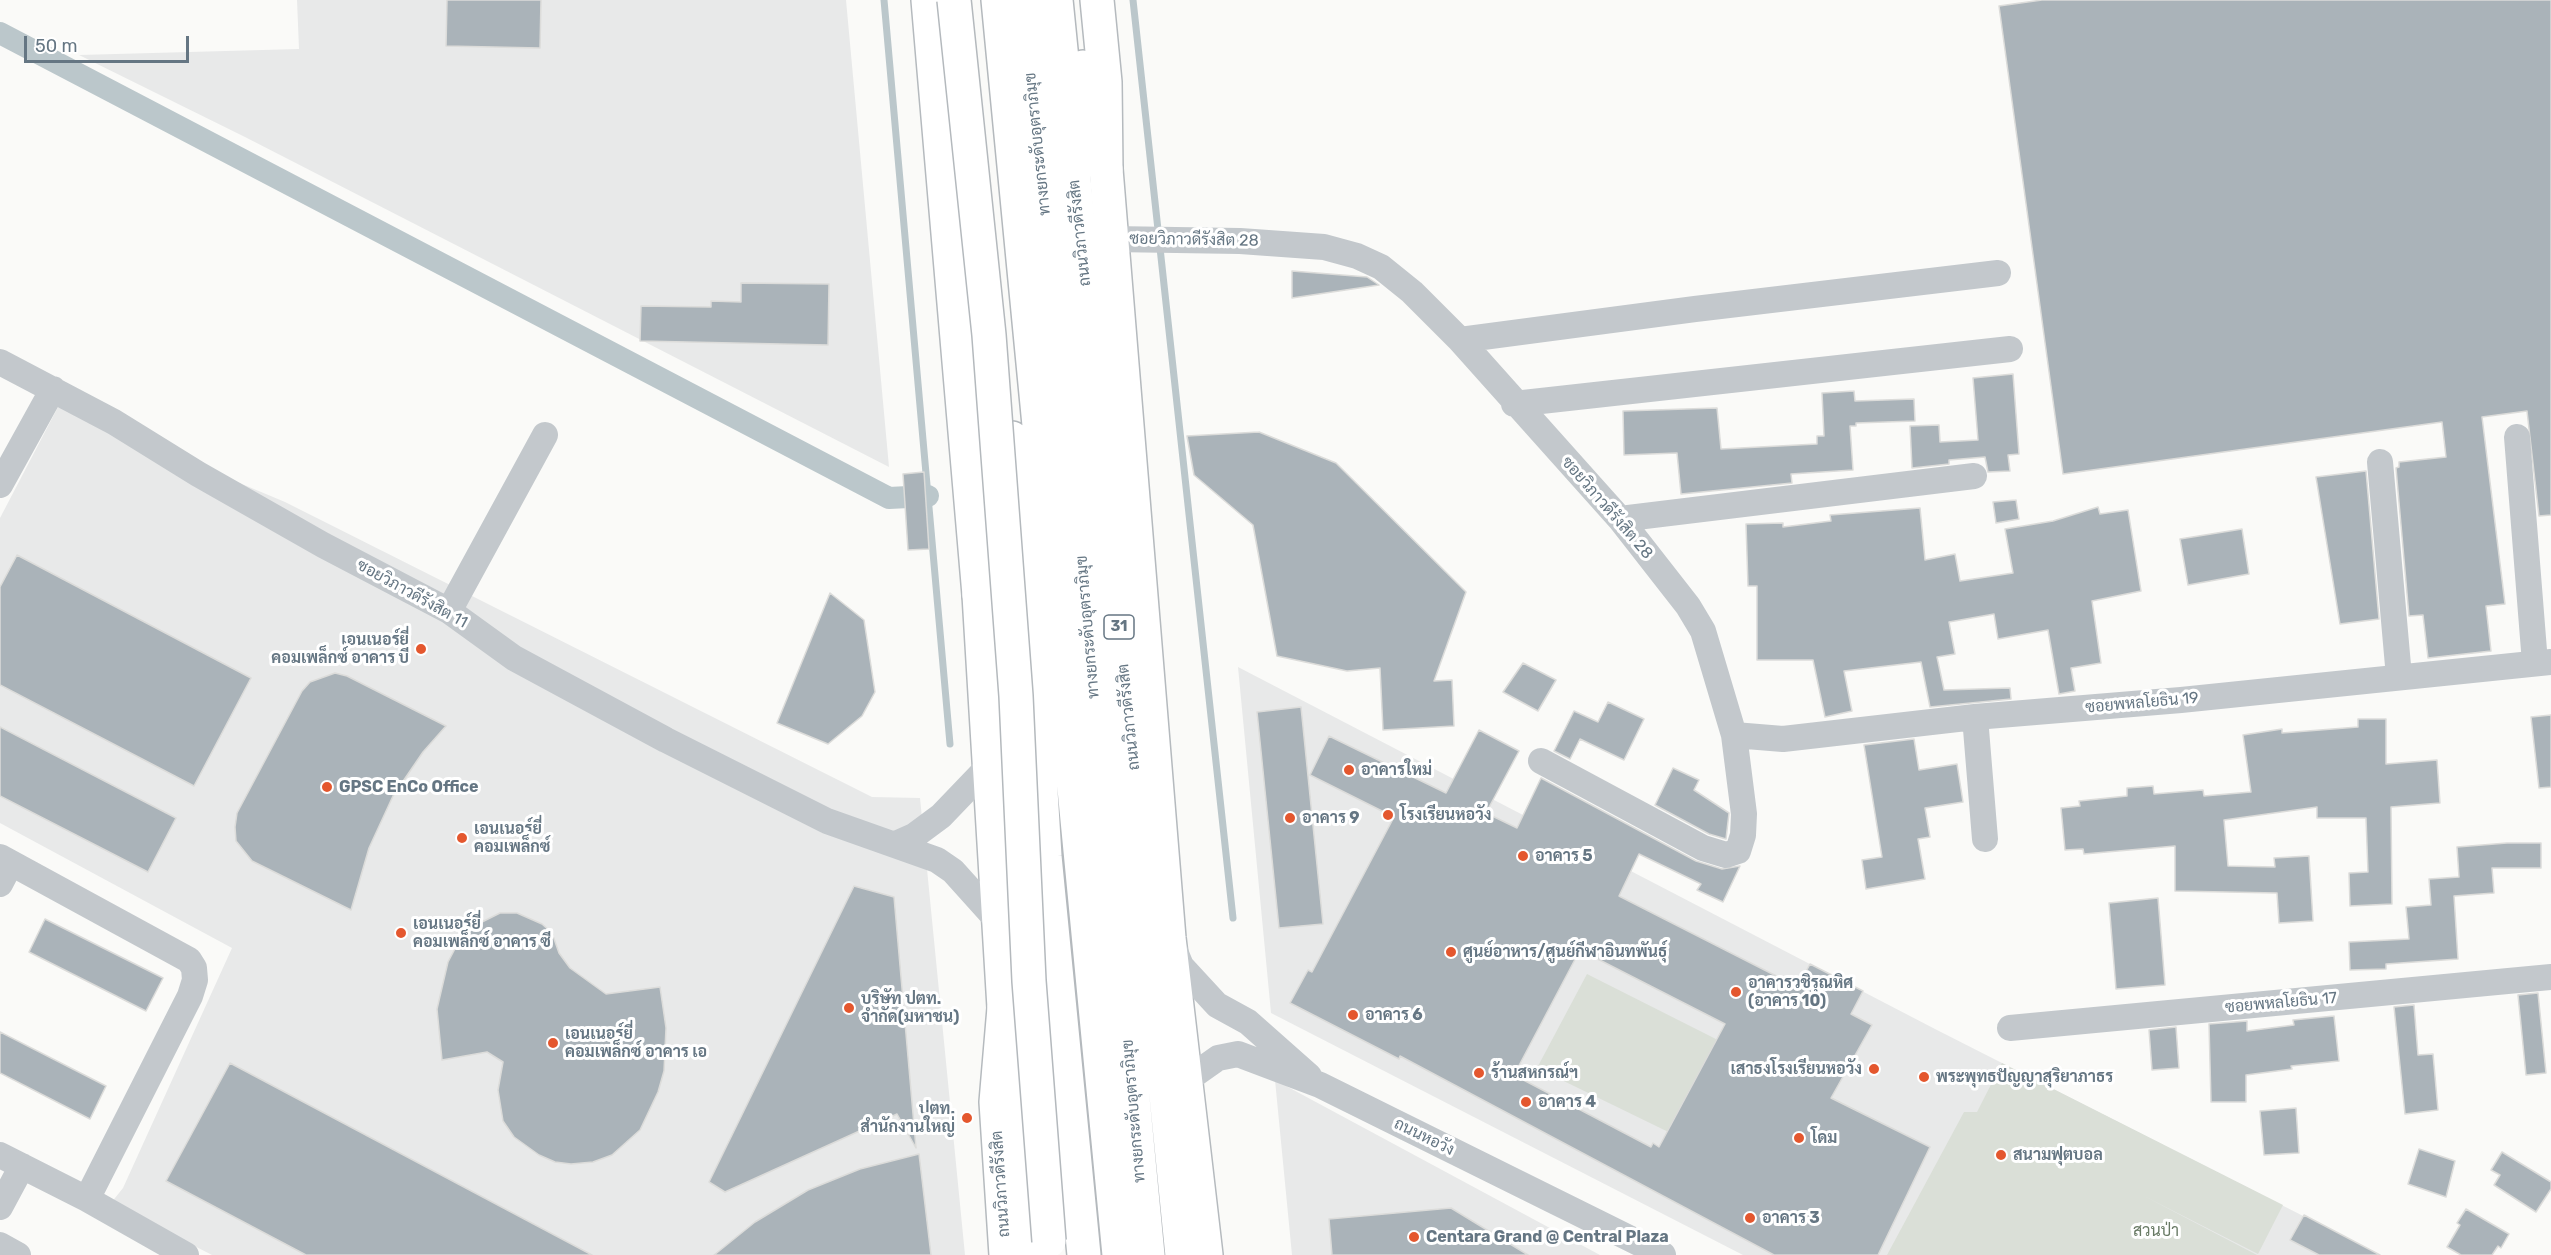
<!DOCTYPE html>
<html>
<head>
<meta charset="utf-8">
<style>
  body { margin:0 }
  #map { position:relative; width:2551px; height:1255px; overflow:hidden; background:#fafaf8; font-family:Rubik,sans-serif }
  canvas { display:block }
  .scale { position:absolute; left:24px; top:36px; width:165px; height:27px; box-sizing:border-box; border:3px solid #657683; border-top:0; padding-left:8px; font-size:18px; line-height:21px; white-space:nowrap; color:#657683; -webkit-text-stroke:4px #fff; paint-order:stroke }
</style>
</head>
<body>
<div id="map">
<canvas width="2551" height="1255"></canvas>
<div class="scale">50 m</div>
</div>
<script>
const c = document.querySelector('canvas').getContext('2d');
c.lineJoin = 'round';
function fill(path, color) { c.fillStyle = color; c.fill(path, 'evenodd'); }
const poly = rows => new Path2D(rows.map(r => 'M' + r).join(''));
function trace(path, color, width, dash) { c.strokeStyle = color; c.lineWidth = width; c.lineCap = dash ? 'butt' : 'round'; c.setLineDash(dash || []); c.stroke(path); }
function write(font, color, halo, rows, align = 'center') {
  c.font = font + ' Rubik,Sarabun,sans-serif'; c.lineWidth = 6; c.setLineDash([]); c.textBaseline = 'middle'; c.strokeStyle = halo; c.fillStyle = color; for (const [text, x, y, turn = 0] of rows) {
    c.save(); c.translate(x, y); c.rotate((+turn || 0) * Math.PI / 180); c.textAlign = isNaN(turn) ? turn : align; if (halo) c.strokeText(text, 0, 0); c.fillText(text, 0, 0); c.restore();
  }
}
const built = poly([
  [297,0,846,0,889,467,245,137,79,55,299,49],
  [58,407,285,502,872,797,920,798,965,1255,212,1255,111,1203,123,1188,232,948,0,823,0,518],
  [1238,667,1935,1029,2380,1255,1743,1255,1271,1013],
  [1275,1080,1600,1255,1292,1255]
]);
const green = poly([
  [1587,974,1930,1147,1886,1238,1537,1068],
  [2002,1063,2283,1205,2258,1254,2144,1196,2257,1255,1887,1255,1964,1112,1977,1112]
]);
const stream = poly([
  [884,0,950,744],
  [1133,0,1233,918]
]);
const canal = poly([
  [0,33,889,498,928,496]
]);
const building = poly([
  [447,0,541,0,540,48,446,46,447,0],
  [2042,0,2551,0,2551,515,2539,516,2527,411,2482,417,2505,604,2486,606,2491,651,2428,658,2423,615,2409,616,2396,468,2399,467,2399,462,2446,457,2442,422,2063,474,1999,6,2042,0],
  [1292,271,1367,277,1379,285,1292,298,1292,271],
  [741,283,829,284,828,345,640,341,641,306,711,307,711,301,741,302,741,283],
  [2013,374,2019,454,2008,455,2010,471,1988,472,1985,457,1949,460,1949,464,1912,468,1910,426,1939,425,1940,442,1978,440,1973,378,2013,374],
  [1854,391,1855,401,1914,399,1915,421,1856,423,1856,426,1850,426,1853,470,1791,474,1792,483,1681,494,1677,453,1624,455,1623,411,1717,408,1721,449,1817,444,1817,436,1824,436,1822,393,1854,391],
  [1259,432,1336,463,1466,592,1434,681,1452,680,1454,726,1383,730,1380,668,1347,671,1277,656,1253,525,1194,475,1187,436,1259,432],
  [2366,471,2379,619,2340,624,2316,477,2366,471],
  [924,472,929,549,908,550,903,474,924,472],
  [2016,500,2019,519,1996,523,1993,502,2016,500],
  [2098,507,2100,514,2128,510,2141,591,2092,601,2101,663,2071,668,2075,691,2059,694,2048,630,1998,639,1994,614,1949,622,1955,654,1937,657,1944,690,2010,688,2011,699,1930,707,1921,662,1844,671,1852,711,1825,717,1813,660,1757,660,1757,586,1748,586,1746,524,1783,523,1783,527,1831,521,1830,515,1920,508,1925,560,1955,554,1960,581,2013,573,2005,529,2053,521,2098,507],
  [2242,529,2249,574,2188,585,2180,539,2242,529],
  [17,555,251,678,194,786,0,685,0,587,17,555],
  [830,593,864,620,875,692,862,716,828,744,777,723,830,593],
  [1523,663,1556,680,1538,711,1503,692,1523,663],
  [335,673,347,676,446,726,423,752,393,796,369,848,351,910,252,861,236,841,235,827,237,813,302,691,310,682,335,673],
  [1608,702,1644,719,1624,760,1580,739,1570,759,1554,751,1574,711,1598,722,1608,702],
  [1301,707,1323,924,1279,928,1257,712,1301,707],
  [2551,715,2551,787,2539,788,2531,717,2551,715],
  [2358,719,2386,719,2386,764,2437,760,2440,803,2391,807,2392,904,2350,906,2349,873,2368,872,2366,818,2317,818,2317,807,2224,820,2228,866,2275,867,2274,858,2309,856,2313,921,2279,923,2277,893,2175,891,2175,846,2084,854,2083,849,2065,850,2061,808,2080,806,2079,801,2127,796,2127,788,2153,786,2154,794,2203,790,2204,796,2251,792,2243,735,2282,729,2282,733,2358,727,2358,719],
  [0,727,176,818,148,872,0,796,0,727],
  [1479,730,1519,751,1486,813,1517,828,1541,778,1696,861,1722,869,1740,866,1723,902,1697,890,1701,884,1639,854,1619,896,1798,987,1810,964,1863,991,1851,1014,1872,1025,1831,1098,1930,1147,1878,1255,1774,1255,1400,1056,1399,1059,1290,1003,1308,970,1312,972,1394,817,1310,775,1329,736,1446,793,1479,730],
  [1580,950,1725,1024,1659,1147,1653,1143,1651,1147,1514,1075,1580,950],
  [1914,739,1919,770,1957,764,1963,802,1925,808,1930,837,1918,839,1925,879,1866,889,1862,860,1882,857,1864,745,1914,739],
  [1673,768,1699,780,1694,790,1729,813,1726,839,1709,834,1655,805,1673,768],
  [2507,843,2541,843,2541,868,2492,868,2494,893,2454,896,2458,959,2386,964,2386,969,2350,970,2349,942,2409,939,2406,907,2431,905,2429,879,2459,877,2457,847,2507,843],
  [854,886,894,897,916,1148,897,1114,725,1192,709,1182,854,886],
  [2158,898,2165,985,2116,989,2109,903,2158,898],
  [500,913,517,913,542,924,552,933,559,953,570,968,606,994,660,987,666,1028,664,1071,658,1092,640,1130,612,1155,593,1162,571,1164,555,1162,539,1155,514,1137,503,1121,498,1090,503,1062,487,1052,442,1060,437,1009,448,962,458,943,470,928,500,913],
  [45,919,163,978,146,1011,29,952,45,919],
  [2538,993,2546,1073,2526,1075,2518,995,2538,993],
  [2414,1005,2418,1055,2433,1054,2438,1110,2405,1114,2394,1007,2414,1005],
  [2334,1016,2339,1061,2291,1066,2292,1069,2246,1075,2246,1102,2211,1102,2209,1024,2247,1021,2247,1031,2294,1025,2293,1020,2334,1016],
  [2176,1027,2179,1068,2152,1070,2149,1030,2176,1027],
  [0,1032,106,1086,90,1119,0,1073,0,1032],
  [230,1063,592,1255,306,1255,166,1181,230,1063],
  [2296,1108,2299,1153,2264,1155,2260,1111,2296,1108],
  [2419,1149,2455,1161,2446,1197,2408,1184,2419,1149],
  [2502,1152,2551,1182,2551,1189,2536,1212,2494,1185,2500,1175,2491,1170,2502,1152],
  [919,1154,931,1255,714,1255,755,1222,808,1190,860,1169,919,1154],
  [1451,1208,1528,1255,1332,1255,1329,1219,1451,1208],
  [2466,1209,2509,1234,2501,1248,2498,1246,2492,1255,2461,1255,2447,1247,2460,1225,2457,1223,2466,1209],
  [2304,1215,2380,1255,2319,1255,2290,1240,2304,1215]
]);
const minor = poly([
  [1112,239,1240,241,1324,247,1357,256,1381,267,1412,292,1460,340,1620,519,1688,606,1703,631,1734,735,1744,814,1743,835,1738,851,1726,855,1703,848,1541,761],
  [1460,340,1695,309,1998,273],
  [0,362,114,422,198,474,323,545,449,611,514,658,666,740,827,821,937,860,953,871,998,921],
  [1514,404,2010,349],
  [2517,437,2535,663],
  [2380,462,2399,677],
  [0,485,53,389],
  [1620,519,1974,476],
  [449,611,545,435],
  [1975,717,1985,839],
  [1734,735,1783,739,1975,717,2181,700,2551,662],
  [896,844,914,836,941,816,988,767],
  [0,857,189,960,194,968,195,980,190,996,87,1199],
  [0,884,11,863],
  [1174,949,1181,966,1217,1005,1248,1022,1309,1076],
  [2010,1028,2551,977],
  [1184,1082,1218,1058,1238,1054,1320,1085,1663,1255],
  [0,1155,87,1199,186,1255],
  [0,1207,22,1166],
  [0,1245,18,1255]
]);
const major = poly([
  [928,0,979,595,1004,1008,996,1102,1006,1255],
  [1097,0,1105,82,1106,169,1169,938,1206,1255]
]);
const highway = poly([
  [998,0,1119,1255],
  [1024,0,1075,489,1148,1255],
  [1056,0,1182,1255],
  [1083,67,1089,105,1106,169],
  [1012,438,1031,629,1045,856,1084,1255],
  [979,595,1029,628],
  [1004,1008,1029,1255]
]);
const highwayBridge = poly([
  [954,0,989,335,1016,696,1029,981,1049,1241]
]);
const markers = [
  [421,649,6,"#e4572e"],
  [1349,770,6,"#e4572e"],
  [327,787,6,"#e4572e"],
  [1388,815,6,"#e4572e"],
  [1290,818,6,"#e4572e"],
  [462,838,6,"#e4572e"],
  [1523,856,6,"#e4572e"],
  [401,933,6,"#e4572e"],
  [1451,952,6,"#e4572e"],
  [1736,992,6,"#e4572e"],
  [849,1008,6,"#e4572e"],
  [1353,1015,6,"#e4572e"],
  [553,1043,6,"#e4572e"],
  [1874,1069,6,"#e4572e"],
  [1479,1073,6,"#e4572e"],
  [1924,1077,6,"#e4572e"],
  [1526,1102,6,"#e4572e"],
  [967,1118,6,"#e4572e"],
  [1799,1138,6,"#e4572e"],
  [2001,1155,6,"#e4572e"],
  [1750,1218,6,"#e4572e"],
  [1414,1237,6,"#e4572e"]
];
const shields = [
  [1119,627,30]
];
const shieldNames = [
  ["31",1119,627]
];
const streetNames = [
  ["ทางยกระดับอุตราภิมุข",1038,144,-96],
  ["ถนนวิภาวดีรังสิต",1080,233,-96],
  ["ซอยวิภาวดีรังสิต 28",1194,240,1],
  ["ซอยวิภาวดีรังสิต 28",1607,508,49],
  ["ซอยวิภาวดีรังสิต 11",412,594,29],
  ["ทางยกระดับอุตราภิมุข",1088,627,-95],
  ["ซอยพหลโยธิน 19",2142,703,-5],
  ["ถนนวิภาวดีรังสิต",1129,717,-96],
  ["ซอยพหลโยธิน 17",2281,1003,-5],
  ["ทางยกระดับอุตราภิมุข",1134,1111,-95],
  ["ถนนหอวัง",1424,1137,26],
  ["ถนนวิภาวดีรังสิต",1001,1184,-94]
];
const poiNames = [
  ["เอนเนอร์ยี่",409,640,"right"],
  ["คอมเพล็กซ์ อาคาร บี",409,658,"right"],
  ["อาคารใหม่",1361,770],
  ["GPSC EnCo Office",339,787],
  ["โรงเรียนหอวัง",1400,815],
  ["อาคาร 9",1302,818],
  ["เอนเนอร์ยี่",474,829],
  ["คอมเพล็กซ์",474,847],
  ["อาคาร 5",1535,856],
  ["เอนเนอร์ยี่",413,924],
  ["คอมเพล็กซ์ อาคาร ซี",413,942],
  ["ศูนย์อาหาร/ศูนย์กีฬาอินทพันธุ์",1463,952],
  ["อาคารวชิรุณหิศ",1748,983],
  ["(อาคาร 10)",1748,1001],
  ["บริษัท ปตท.",861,999],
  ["จำกัด(มหาชน)",861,1017],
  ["อาคาร 6",1365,1015],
  ["เอนเนอร์ยี่",565,1034],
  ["คอมเพล็กซ์ อาคาร เอ",565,1052],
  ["เสาธงโรงเรียนหอวัง",1862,1069,"right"],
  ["ร้านสหกรณ์ฯ",1491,1073],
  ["พระพุทธปัญญาสุริยาภาธร",1936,1077],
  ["อาคาร 4",1538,1102],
  ["ปตท.",955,1109,"right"],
  ["สำนักงานใหญ่",955,1127,"right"],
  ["โดม",1811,1138],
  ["สนามฟุตบอล",2013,1155],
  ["อาคาร 3",1762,1218],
  ["Centara Grand @ Central Plaza",1426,1237]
];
const parkNames = [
  ["สวนป่า",2156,1231]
];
fill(built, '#e8e9e9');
fill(green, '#dadfd7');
trace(stream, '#bbc7cb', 7);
trace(canal, '#bbc7cb', 22);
fill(building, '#aab3b9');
trace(building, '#dcdcda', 1.5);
trace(major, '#b5babe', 36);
trace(highway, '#b4b9bd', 36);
trace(minor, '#c3c8cc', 26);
trace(major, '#fff', 33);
trace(highway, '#fff', 33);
trace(highwayBridge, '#b4b9bd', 36, []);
trace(highwayBridge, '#fff', 33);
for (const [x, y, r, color] of markers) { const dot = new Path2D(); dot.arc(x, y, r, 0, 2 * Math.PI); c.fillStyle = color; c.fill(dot); trace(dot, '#fff', 2); }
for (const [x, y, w] of shields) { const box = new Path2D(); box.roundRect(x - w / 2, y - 12, w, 24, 4.5); c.fillStyle = '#fff'; c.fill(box); trace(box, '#657683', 1.5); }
write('bold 15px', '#657683', null, shieldNames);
write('16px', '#657683', '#fff', streetNames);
write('bold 16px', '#657683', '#fff', poiNames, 'left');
write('16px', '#687a64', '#fff', parkNames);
</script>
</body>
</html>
